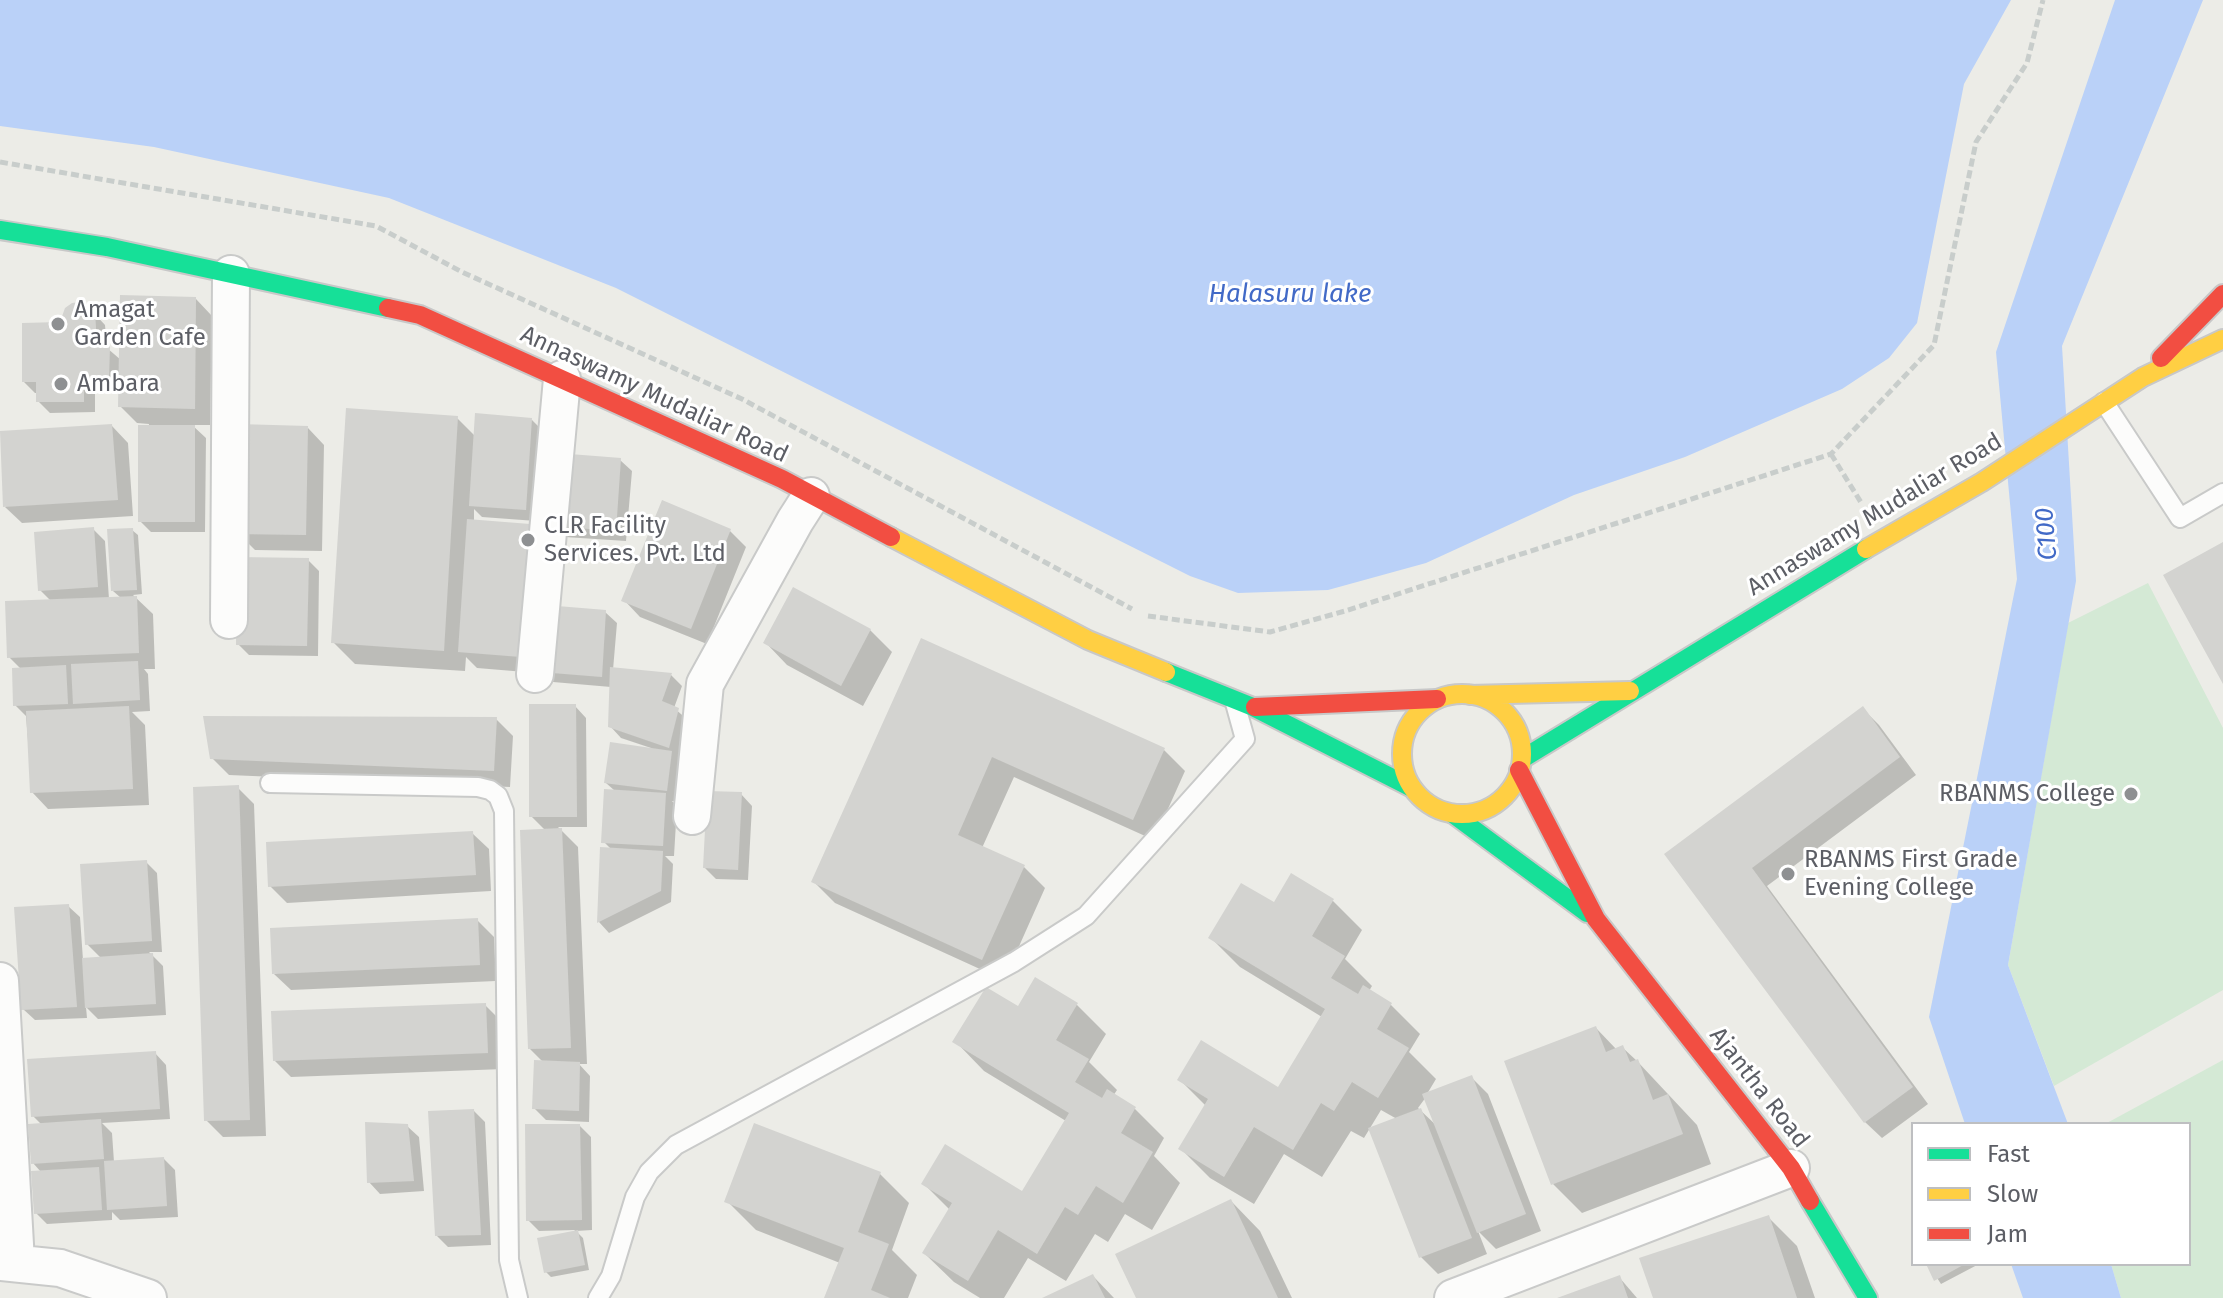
<!DOCTYPE html>
<html>
<head>
<meta charset="utf-8">
<style>
  body { margin:0 }
  #map { position:relative; width:2223px; height:1298px; overflow:hidden; background:#ecece7; font-family:"Fira Sans",sans-serif }
  canvas { display:block }
  .legend { position:absolute; left:1911px; top:1122px; width:280px; height:144px; box-sizing:border-box; background:#fff; border:2px solid #bebfc1; margin:0; padding:10px 14px; list-style:none; font-size:24px; color:#5c5e65 }
  .legend li { display:flex; align-items:center; gap:16px; height:40px }
  .legend b { width:40px; border:2px solid #bebfc1 }
</style>
</head>
<body>
<div id="map">
<canvas width="2223" height="1298"></canvas>
<ul class="legend">
<li><b style="height:10px;background:#16e098"></b>Fast</li>
<li><b style="height:10px;background:#ffcf43"></b>Slow</li>
<li><b style="height:10px;background:#f24e42"></b>Jam</li>
</ul>
</div>
<script>
const c = document.querySelector('canvas').getContext('2d');
c.lineJoin = 'round';
function fill(path, color) { c.fillStyle = color; c.fill(path, 'evenodd'); }
const poly = rows => new Path2D(rows.map(r => 'M' + r).join(''));
function trace(path, color, width, dash) { c.strokeStyle = color; c.lineWidth = width; c.lineCap = dash ? 'butt' : 'round'; c.setLineDash(dash || []); c.stroke(path); }
function write(font, color, halo, rows, align = 'center') {
  c.font = font + ' "Fira Sans",sans-serif'; c.lineWidth = 6; c.setLineDash([]); c.textBaseline = 'middle'; c.strokeStyle = halo; c.fillStyle = color; for (const [text, x, y, turn = 0] of rows) {
    c.save(); c.translate(x, y); c.rotate((+turn || 0) * Math.PI / 180); c.textAlign = isNaN(turn) ? turn : align; if (halo) c.strokeText(text, 0, 0); c.fillText(text, 0, 0); c.restore();
  }
}
const green = poly([
  [2148,583,2223,728,2223,990,2054,1086,2008,965,2068,623],
  [2223,1060,2223,1298,2121,1298,2111,1264,2189,1264,2189,1124,2105,1124]
]);
const water = poly([
  [0,0,2011,0,1964,84,1917,323,1889,358,1842,389,1685,457,1574,495,1426,563,1328,590,1238,593,1190,576,616,288,389,198,154,147,0,126],
  [2115,0,2203,0,2062,346,2076,581,2008,965,2068,1124,1965,1124,1929,1017,2017,579,1996,352],
  [2011,1264,2111,1264,2121,1298,2023,1298]
]);
const shadow = poly([
  [196,299,212,316,210,425,192,425,206,438,205,532,151,532,140,521,149,424,137,423,120,406,121,389,95,389,95,412,50,413,38,401,38,393,35,393,24,382,61,324,94,313,105,325,107,348,121,360],
  [457,418,476,437,532,420,543,431,536,521,482,517,474,509,474,522,529,526,546,543,537,673,477,668,466,657,465,671,355,664,333,642],
  [112,426,128,443,133,516,22,523,5,507],
  [308,428,324,445,322,551,255,550,238,533],
  [620,460,632,471,626,541,565,537,553,526],
  [93,529,105,541,109,599,121,598,113,591,132,530,138,535,142,594,133,595,153,614,155,669,144,669,148,674,150,711,132,712,145,725,149,805,48,809,32,792,26,716,15,705,21,669,9,657,51,601,40,590],
  [730,531,746,547,707,644,640,617,624,600],
  [308,560,319,571,318,656,249,655,238,644],
  [605,612,617,623,613,670,671,675,682,686,674,708,689,721,679,761,682,764,678,801,672,801,677,806,674,856,665,856,673,864,671,902,609,933,599,922,602,849,612,850,604,842,615,791,606,783,651,748,621,738,610,726,611,687,553,682,542,671],
  [870,630,892,652,863,706,787,665,766,643],
  [922,641,1164,750,1185,771,1154,840,1014,777,982,848,1024,867,1045,888,1004,980,835,903,814,882],
  [575,706,586,718,587,827,558,827,578,847,587,1064,579,1064,590,1076,589,1122,546,1120,534,1108,544,1063,530,1049,546,831,531,816],
  [1863,709,1879,725,1916,775,1767,886,1928,1104,1882,1138,1865,1122,1667,854],
  [496,719,513,736,510,787,229,775,212,758],
  [238,788,254,804,266,1136,223,1137,206,1120],
  [741,794,752,806,748,880,716,879,705,868],
  [472,833,489,849,491,891,287,903,270,886],
  [146,862,157,873,162,952,149,952,163,966,166,1015,98,1019,86,1007,87,1018,35,1020,23,1009,68,906,80,917,83,960,101,958,87,944],
  [1292,876,1333,901,1362,930,1345,959,1372,986,1369,991,1391,1005,1420,1034,1409,1052,1436,1079,1427,1094,1471,1077,1488,1094,1541,1231,1496,1249,1478,1231,1487,1254,1438,1274,1421,1257,1397,1119,1381,1110,1364,1138,1351,1131,1322,1177,1284,1154,1254,1204,1210,1178,1181,1149,1206,1106,1180,1080,1278,1090,1322,1017,1240,967,1211,938,1274,905],
  [1426,1097,1438,1127,1418,1108],
  [477,920,494,937,496,981,291,990,274,974],
  [1036,979,1077,1005,1106,1034,1089,1062,1117,1090,1113,1096,1135,1109,1164,1138,1154,1156,1180,1183,1152,1230,1125,1214,1108,1242,1095,1234,1066,1281,1028,1258,1004,1298,980,1298,954,1282,924,1253,950,1210,924,1184,1022,1194,1066,1121,984,1071,955,1041,1018,1009],
  [485,1005,502,1022,504,1069,291,1077,274,1060],
  [1596,1028,1617,1050,1623,1048,1637,1061,1697,1125,1711,1164,1582,1213,1553,1184],
  [155,1053,166,1065,170,1119,102,1123,112,1133,114,1162,164,1159,175,1170,178,1217,120,1220,112,1212,112,1220,47,1224,36,1213,41,1172,33,1163,42,1125,33,1116],
  [474,1111,485,1122,491,1245,448,1247,437,1236],
  [756,1125,880,1174,909,1203,892,1250,917,1275,908,1298,827,1298,840,1263,756,1230,727,1201],
  [407,1126,419,1137,424,1191,380,1194,369,1182],
  [580,1126,591,1137,592,1230,576,1231,583,1238,589,1270,551,1277,546,1272,575,1230,539,1231,528,1220],
  [1231,1201,1260,1231,1292,1298,1138,1298],
  [1768,1217,1797,1246,1815,1298,1655,1298],
  [1928,1264,1979,1264,1941,1284],
  [1093,1276,1114,1298,1047,1298],
  [1619,1277,1637,1298,1562,1298]
]);
const building = poly([
  [120,295,196,297,195,409,118,407],
  [80,302,95,311,97,346,110,346,109,378,84,378,84,402,36,402,36,382,22,382,22,323,60,322,65,308,72,303],
  [346,408,458,416,444,651,331,643],
  [475,413,532,418,526,510,469,506],
  [112,424,118,500,3,507,0,431],
  [238,424,308,426,306,535,236,534],
  [138,425,195,425,195,522,138,522],
  [557,453,621,458,616,531,551,526],
  [662,500,731,529,691,629,621,601],
  [467,519,530,524,521,657,458,652],
  [94,527,98,587,38,591,34,532],
  [133,528,137,590,111,591,107,529],
  [2223,542,2223,684,2163,575],
  [237,557,309,558,307,646,236,645],
  [793,587,871,629,841,686,763,643],
  [137,596,139,653,7,658,5,601],
  [545,605,606,610,602,677,540,672],
  [921,638,1165,748,1133,820,992,757,958,835,1025,865,982,960,811,882],
  [138,661,140,700,73,704,71,664],
  [66,665,68,704,13,706,12,668],
  [610,667,672,673,662,701,679,708,669,748,608,727],
  [529,704,576,704,577,817,529,817],
  [129,706,133,789,30,793,26,711],
  [1863,706,1900,757,1752,868,1913,1087,1864,1123,1664,854],
  [203,716,497,717,494,771,210,759],
  [610,742,672,751,667,791,604,783],
  [239,785,250,1120,204,1121,193,787],
  [604,789,666,793,663,846,601,843],
  [707,791,742,792,738,870,703,868],
  [562,828,571,1048,528,1049,520,830],
  [473,831,476,875,268,887,266,842],
  [600,847,663,851,661,891,597,923],
  [147,860,152,941,85,945,80,864],
  [1291,873,1334,899,1312,936,1345,956,1331,978,1358,994,1363,985,1392,1003,1377,1029,1409,1048,1378,1098,1352,1082,1334,1111,1321,1103,1293,1150,1254,1127,1224,1177,1178,1149,1208,1099,1177,1080,1201,1040,1278,1087,1325,1009,1208,938,1241,883,1274,902],
  [69,904,77,1007,21,1010,14,907],
  [478,918,480,965,272,974,270,928],
  [153,953,156,1004,85,1008,82,958],
  [1035,977,1078,1003,1056,1040,1089,1059,1075,1082,1102,1098,1107,1089,1136,1107,1121,1133,1153,1152,1123,1203,1096,1186,1078,1215,1065,1207,1037,1254,998,1230,968,1281,922,1253,952,1203,921,1184,945,1144,1022,1191,1069,1113,952,1042,986,987,1018,1006],
  [486,1003,488,1053,273,1061,271,1011],
  [1596,1026,1606,1052,1623,1045,1630,1062,1638,1059,1653,1100,1668,1094,1683,1134,1551,1185,1504,1061],
  [156,1051,160,1109,31,1117,27,1059],
  [534,1060,580,1062,579,1111,532,1109],
  [1472,1075,1526,1214,1477,1233,1422,1094],
  [1421,1108,1472,1238,1419,1258,1368,1128],
  [474,1109,481,1235,435,1236,428,1111],
  [101,1119,104,1159,31,1164,28,1124],
  [365,1122,408,1124,414,1181,367,1183],
  [754,1123,881,1172,858,1232,889,1244,871,1290,890,1298,824,1298,844,1248,724,1202],
  [525,1124,580,1124,582,1220,526,1221],
  [164,1157,167,1206,107,1210,104,1161],
  [99,1167,102,1210,34,1214,31,1171],
  [1231,1199,1278,1298,1136,1298,1115,1254],
  [1769,1215,1797,1298,1653,1298,1639,1258],
  [578,1230,585,1265,544,1273,537,1238],
  [1926,1264,1965,1264,1934,1281],
  [1093,1274,1105,1298,1042,1298],
  [1620,1275,1628,1298,1557,1298]
]);
const path = poly([
  [0,162,376,226,462,272,742,399,1132,609],
  [1831,454,1862,504],
  [1148,616,1270,632,1345,611,1831,454,1934,345,1976,142,2027,63,2043,0]
]);
const lane = poly([
  [2104,402,2180,518,2223,493],
  [270,783,478,787,490,790,498,796,504,811,509,1260,518,1298],
  [598,1298,611,1276,635,1197,649,1172,676,1145,1014,962,1086,916,1245,739,1235,703]
]);
const street = poly([
  [229,620,231,274],
  [535,674,562,379],
  [692,816,705,684,795,521,811,496],
  [0,981,16,1262],
  [0,1262,60,1268,148,1298],
  [1453,1298,1791,1168]
]);
const fast = poly([
  [0,230,107,247,388,308],
  [1166,672,1253,707,1412,788],
  [1522,759,1866,549],
  [1453,814,1587,913],
  [1810,1201,1868,1298]
]);
const slow = poly([
  [891,537,1088,640,1166,672],
  [1866,549,1982,482,2143,377,2223,339],
  '1402 754a60 60 0 1 1 120 0a60 60 0 1 1-120 0Z',
  [1469,695,1630,691]
]);
const jam = poly([
  [388,308,420,315,782,479,891,537],
  [2161,358,2223,294],
  [1255,707,1437,699],
  [1519,770,1596,919,1791,1168,1810,1201]
]);
const markers = [
  [58,324,8,"#8e9092"],
  [61,384,8,"#8e9092"],
  [528,540,8,"#8e9092"],
  [2131,794,8,"#8e9092"],
  [1788,874,8,"#8e9092"]
];
const poiNames = [
  ["Amagat",74,310],
  ["Garden Cafe",74,338],
  ["Ambara",77,384],
  ["CLR Facility",544,526],
  ["Services. Pvt. Ltd",544,554],
  ["RBANMS College",2115,794,"right"],
  ["RBANMS First Grade",1804,860],
  ["Evening College",1804,888]
];
const streetNames = [
  ["Annaswamy Mudaliar Road",654,395,25],
  ["Annaswamy Mudaliar Road",1875,515,-31],
  ["Ajantha Road",1759,1088,52]
];
const waterNames = [
  ["Halasuru lake",1290,295],
  ["C100",2047,534,-95]
];
fill(green, '#d4e9d5');
fill(water, '#bad1f8');
fill(shadow, '#0003');
fill(building, '#d3d3d0');
trace(lane, '#c9cac9', 22);
trace(street, '#c9cac9', 40);
trace(fast, '#c8c8c8', 22);
trace(slow, '#c8c8c8', 22);
trace(jam, '#c8c8c8', 22);
trace(path, '#c8cdcb', 5, [8, 4]);
trace(lane, '#fcfcfb', 18);
trace(street, '#fcfcfb', 36);
trace(fast, '#16e098', 18);
trace(slow, '#ffcf43', 18);
trace(jam, '#f24e42', 18);
for (const [x, y, r, color] of markers) { const dot = new Path2D(); dot.arc(x, y, r, 0, 2 * Math.PI); c.fillStyle = color; c.fill(dot); trace(dot, '#fff', 3); }
write('24px', '#5c5e65', '#fff', poiNames, 'left');
write('24px', '#5c5e65', '#fff', streetNames);
write('italic 26px', '#426ac7', '#fff', waterNames);
</script>
</body>
</html>
